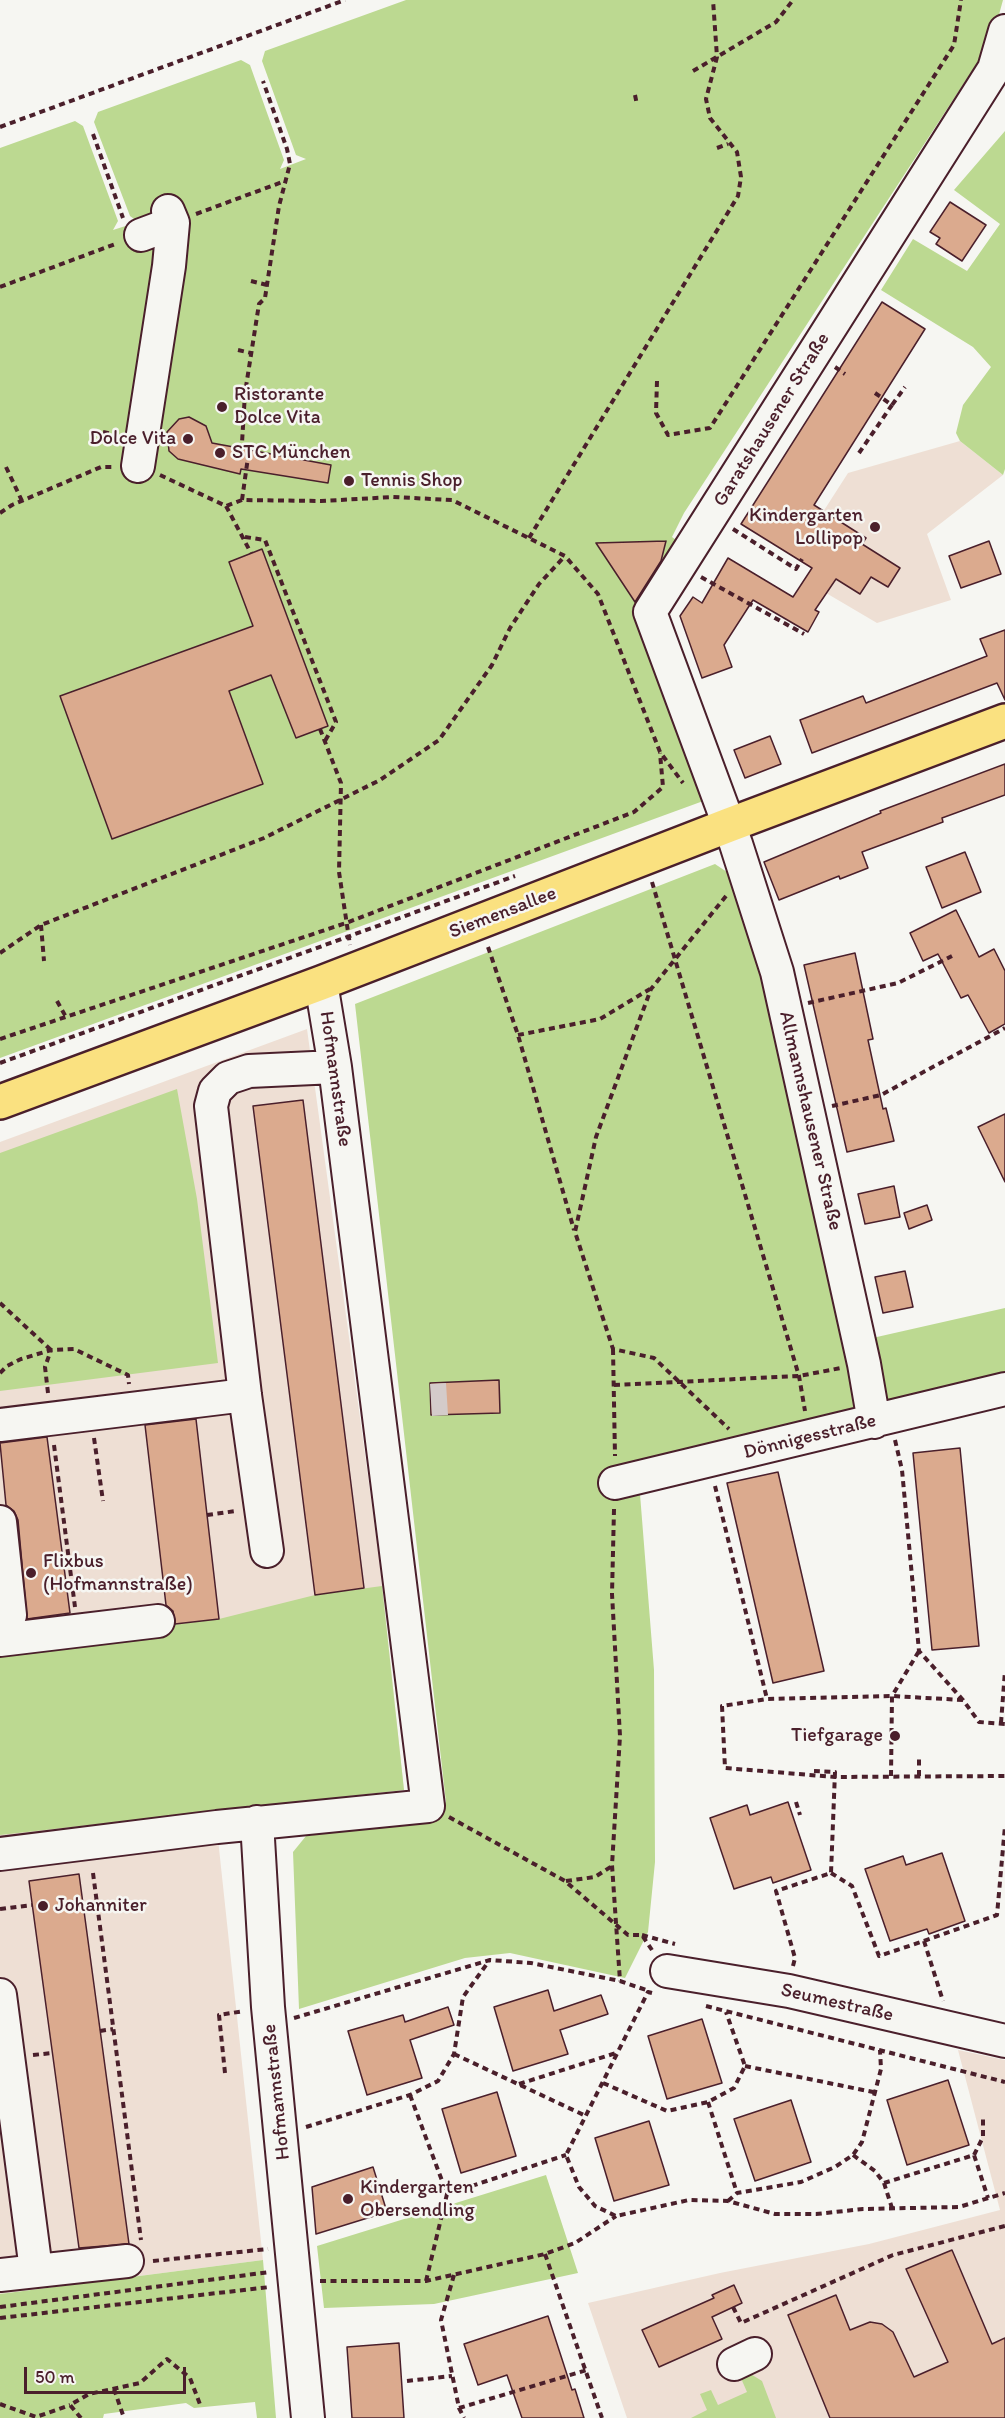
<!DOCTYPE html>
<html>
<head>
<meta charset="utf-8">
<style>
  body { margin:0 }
  #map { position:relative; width:1005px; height:2418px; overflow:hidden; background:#f6f6f2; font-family:Itim,sans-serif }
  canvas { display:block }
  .scale { position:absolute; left:24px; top:2367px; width:162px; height:27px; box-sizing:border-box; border:3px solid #4a1f2b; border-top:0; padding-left:8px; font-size:18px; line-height:21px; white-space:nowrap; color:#4a1f2b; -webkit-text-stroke:4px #f6f6f2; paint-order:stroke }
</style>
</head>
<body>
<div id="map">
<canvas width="1005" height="2418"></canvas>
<div class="scale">50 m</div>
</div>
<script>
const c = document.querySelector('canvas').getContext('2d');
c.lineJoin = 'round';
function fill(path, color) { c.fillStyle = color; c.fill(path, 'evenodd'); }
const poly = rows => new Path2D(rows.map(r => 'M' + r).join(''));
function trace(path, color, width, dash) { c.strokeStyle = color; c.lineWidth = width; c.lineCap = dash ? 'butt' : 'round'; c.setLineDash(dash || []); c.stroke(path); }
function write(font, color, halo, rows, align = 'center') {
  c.font = font + ' Itim,sans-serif'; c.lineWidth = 5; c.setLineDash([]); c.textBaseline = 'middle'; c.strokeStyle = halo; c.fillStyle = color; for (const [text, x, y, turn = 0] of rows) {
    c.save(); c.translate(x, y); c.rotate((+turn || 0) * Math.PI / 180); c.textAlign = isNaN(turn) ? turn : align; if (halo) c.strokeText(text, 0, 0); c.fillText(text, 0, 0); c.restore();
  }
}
const built = poly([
  [960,441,1003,475,927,534,951,600,877,623,804,580,814,566,796,554,848,473],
  [307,1029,379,1557,404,1790,215,1811,263,2260,0,2294,0,1142],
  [958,2050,1005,2060,1005,2418,627,2418,588,2303,720,2273,869,2244,1000,2210]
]);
const green = poly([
  [406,0,1003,0,992,40,684,513,672,537,679,542,645,596,706,800,0,1058,0,148,75,121,83,126,118,221,113,230,138,222,130,216,94,122,98,112,241,60,250,65,266,110,284,160,280,169,306,159,296,155,262,61,265,51],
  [1005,131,1005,469,1003,475,960,441,956,433,963,405,991,367,973,347,881,290,913,239,967,271,1000,224,954,190],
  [715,864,730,874,762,975,861,1399,840,1423,638,1469,654,1670,655,1862,648,1932,625,1978,510,1953,465,1958,299,2009,293,1852,306,1836,430,1820,446,1802,355,1004],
  [177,1089,197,1199,218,1363,0,1391,0,1153],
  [1005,1308,1005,1376,884,1406,868,1339],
  [382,1586,404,1790,0,1835,0,1647,219,1619,315,1595],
  [546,2175,578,2273,434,2304,324,2308,317,2246],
  [263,2260,276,2418,257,2418,255,2402,194,2408,186,2403,104,2414,103,2418,0,2418,0,2294],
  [749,2373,762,2381,776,2418,691,2418,707,2410,700,2394,711,2390,718,2405,747,2392,740,2376]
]);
const building = poly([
  [950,202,986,225,962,261,936,244,940,238,930,232,950,202],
  [882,302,925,329,814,505,866,538,862,544,900,568,888,587,871,577,860,594,836,579,815,610,819,612,808,632,753,600,724,645,732,667,702,678,680,616,693,597,702,603,728,558,793,597,812,568,741,524,882,302],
  [189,417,206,426,212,443,331,465,328,483,241,469,240,474,178,459,169,451,167,432,179,419,189,417],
  [666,541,661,561,635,602,596,543,666,541],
  [989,541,1001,574,961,588,949,556,989,541],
  [262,549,328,726,296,738,271,675,229,691,263,784,112,839,60,696,253,626,229,562,262,549],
  [1005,630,1005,700,997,683,812,753,800,720,863,696,866,703,987,656,980,639,1005,630],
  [770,736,781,764,745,778,734,750,770,736],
  [1005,764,1005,795,942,818,943,822,862,852,868,868,840,879,839,876,779,900,764,862,881,813,880,811,1005,764],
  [965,852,981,892,942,908,926,867,965,852],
  [956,910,979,957,994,949,1005,971,1005,1024,989,1033,968,995,961,998,938,954,923,961,910,933,956,910],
  [855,953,873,1039,868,1040,883,1109,886,1108,894,1141,847,1152,804,965,855,953],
  [303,1100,364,1588,315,1595,253,1106,303,1100],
  [1005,1114,1005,1182,978,1127,1005,1114],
  [894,1186,900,1217,865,1224,858,1194,894,1186],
  [927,1205,932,1220,909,1229,904,1213,927,1205],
  [905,1271,913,1307,883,1313,875,1277,905,1271],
  [499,1380,500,1413,431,1415,430,1383,499,1380],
  [196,1419,219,1619,175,1624,173,1611,166,1605,145,1425,196,1419],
  [47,1437,70,1613,27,1619,18,1520,14,1511,6,1505,0,1443,47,1437],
  [960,1448,979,1646,932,1650,913,1453,960,1448],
  [778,1472,824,1671,773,1683,727,1483,778,1472],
  [788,1802,811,1870,773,1883,771,1877,734,1889,710,1818,747,1805,750,1815,788,1802],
  [942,1853,965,1921,929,1934,927,1929,890,1941,865,1869,903,1856,906,1865,942,1853],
  [79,1874,129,2244,79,2248,29,1881,79,1874],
  [548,1990,554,2011,601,1995,608,2014,560,2030,568,2054,513,2071,494,2007,548,1990],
  [448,2007,454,2025,410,2040,422,2078,367,2095,348,2031,403,2015,405,2022,448,2007],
  [702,2019,722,2083,667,2099,648,2036,702,2019],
  [948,2080,969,2145,907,2165,887,2100,948,2080],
  [497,2092,516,2156,461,2173,442,2109,497,2092],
  [791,2100,811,2162,755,2181,734,2119,791,2100],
  [649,2121,669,2185,614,2201,595,2138,649,2121],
  [373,2167,387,2212,316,2234,312,2187,373,2167],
  [952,2250,992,2344,1005,2338,1005,2418,830,2418,788,2315,836,2295,850,2330,870,2322,882,2324,893,2332,914,2377,948,2362,906,2269,952,2250],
  [734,2285,742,2303,712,2317,722,2339,659,2367,642,2330,714,2298,712,2295,734,2285],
  [548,2316,572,2390,575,2389,584,2418,522,2418,507,2375,478,2385,464,2344,548,2316],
  [399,2343,404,2418,352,2418,347,2347,399,2343]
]);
const minorTunnel = poly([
  [431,1400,447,1399]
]);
const path = poly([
  [693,71,776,22,793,0],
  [635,95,637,105],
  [0,127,345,0],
  [93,134,123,218],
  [717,148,728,144],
  [196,214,285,181],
  [251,281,267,285],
  [0,287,118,243],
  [238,350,251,353],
  [835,367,845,374],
  [657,381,656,413,668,435,710,428,954,45,961,0],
  [875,393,892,405,905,387],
  [103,432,117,435],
  [859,453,892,405],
  [6,467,22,501],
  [160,475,226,506,242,500,321,501,393,497,452,500,565,556,598,594,660,752,683,783],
  [242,500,249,450,242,443,245,393,259,304,265,298,279,206,290,164,287,149,263,81],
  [226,506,251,553],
  [0,513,12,505,101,467,112,467],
  [733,529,796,569,802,559],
  [245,537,265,540,336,722,325,741],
  [529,538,738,196,741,177,737,152,710,118,706,99,717,57,713,0],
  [701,577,804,634],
  [320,729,341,783,339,872,350,945],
  [652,882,799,1376,805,1411],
  [726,896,651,989,596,1137,575,1232,613,1349,654,1358,729,1429],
  [41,925,44,961],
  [488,947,518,1035,574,1230],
  [0,953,41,925,264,838,380,780,439,740,492,665,510,628,539,584,565,556],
  [57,1001,66,1017],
  [808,1003,898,983,952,956],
  [518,1035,600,1019,650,989],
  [0,1039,346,923,634,812,663,787,660,753],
  [0,1063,515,876],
  [832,1106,881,1095,1005,1028],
  [0,1303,51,1350],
  [613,1349,615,1456],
  [0,1373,7,1366,21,1359,51,1350,74,1349,128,1375,129,1384],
  [614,1385,799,1376,841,1368],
  [48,1393,45,1367,51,1350],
  [94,1438,103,1501],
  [895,1440,902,1470,919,1651,963,1700,979,1722,1005,1724],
  [54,1445,75,1607],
  [715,1486,767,1699],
  [614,1509,612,1594,620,1736,612,1865,620,1981],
  [207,1515,236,1511],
  [963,1700,892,1696,767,1699,722,1706,725,1768,835,1777,1005,1776],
  [1001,1723,1005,1671],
  [891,1776,892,1696,919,1651],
  [919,1776,919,1755],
  [796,1802,800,1815],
  [449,1817,565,1881,628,1935,642,1935,652,1950],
  [93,1873,141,2240],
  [831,1873,852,1886,879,1956,924,1941,943,2001],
  [566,1881,595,1877,612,1866],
  [0,1909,32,1905],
  [642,1935,675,1944],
  [924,1941,997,1915,1005,1826],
  [793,1966,795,1958,776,1891,831,1873,835,1772,814,1771],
  [652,1993,648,1992,566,2155,579,2187,595,2206,616,2216,689,2200,728,2201,775,2214,816,2214,863,2209,959,2207,1005,2193],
  [706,2006,1005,2082],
  [294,2018,490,1960,531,1963,620,1981,649,1991],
  [100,2031,113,2029],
  [454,2054,586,2116],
  [33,2055,52,2053],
  [745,2066,873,2092],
  [225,2073,219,2015,244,2011],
  [603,2083,667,2111,708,2102,734,2088,745,2066,726,2012],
  [519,2084,616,2053],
  [410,2095,447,2194],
  [708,2102,737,2193],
  [306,2127,410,2095,438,2081,454,2054,463,1997,489,1961],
  [853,2155,875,2171,884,2183,892,2208],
  [974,2155,983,2137,983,2118],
  [884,2183,974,2155,988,2198],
  [728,2201,737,2193,801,2182,835,2167,853,2155,862,2142,881,2069,880,2050],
  [545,2254,602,2418],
  [153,2261,268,2249],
  [454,2275,441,2320,459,2408,464,2418],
  [320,2281,426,2281,545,2254,575,2243,616,2216],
  [426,2281,447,2194,566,2155],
  [0,2307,270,2272],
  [733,2307,741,2323,893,2255,1005,2226],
  [0,2318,270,2287],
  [407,2381,452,2376],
  [114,2389,124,2418],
  [0,2404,36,2417,70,2405],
  [459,2408,587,2370],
  [81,2418,70,2405,89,2394,140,2383,167,2359,190,2378,201,2407]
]);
const minor = poly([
  [141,235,173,223],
  [138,466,169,266,173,223,168,211],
  [874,1422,864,1364,777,972,736,844,650,612,994,69,1005,31],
  [0,1425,245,1395],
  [615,1483,1005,1389],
  [0,1522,10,1615],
  [267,1551,245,1395,211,1106,215,1091,228,1078,249,1071,335,1067],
  [0,1640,158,1621],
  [257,1822,268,2007,308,2418],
  [0,1854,217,1827,428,1806,335,1067,321,983],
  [667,1971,789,1991,1005,2041],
  [0,1995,36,2270],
  [0,2275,127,2261],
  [734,2364,755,2354]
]);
const major = poly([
  [0,1102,321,983,729,825,1005,721]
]);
const markers = [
  [222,407,6,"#4a1f2b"],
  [188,439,6,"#4a1f2b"],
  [220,453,6,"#4a1f2b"],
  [349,481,6,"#4a1f2b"],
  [875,527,6,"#4a1f2b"],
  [31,1573,6,"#4a1f2b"],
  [895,1736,6,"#4a1f2b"],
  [43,1906,6,"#4a1f2b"],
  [348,2199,6,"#4a1f2b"]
];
const poiNames = [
  ["Ristorante",234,395],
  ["Dolce Vita",234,418],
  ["Dolce Vita",176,439,"right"],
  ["STC München",232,453],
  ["Tennis Shop",361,481],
  ["Kindergarten",863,516,"right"],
  ["Lollipop",863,539,"right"],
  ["Flixbus",43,1562],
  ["(Hofmannstraße)",43,1585],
  ["Tiefgarage",883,1736,"right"],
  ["Johanniter",55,1906],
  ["Kindergarten",360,2188],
  ["Obersendling",360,2211]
];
const streetNames = [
  ["Garatshausener Straße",772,420,-58],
  ["Siemensallee",503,913,-21],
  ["Hofmannstraße",335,1079,82],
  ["Allmannshausener Straße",810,1121,77],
  ["Dönnigesstraße",810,1437,-14],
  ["Seumestraße",837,2003,13],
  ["Hofmannstraße",277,2092,-96]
];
fill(built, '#eedfd4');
fill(green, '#bcd991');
fill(building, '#dbaa8e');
trace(building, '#4a1f2b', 1.5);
trace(minorTunnel, '#d4cbca', 32, [32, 16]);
trace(minor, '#4a1f2b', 36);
trace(major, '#4a1f2b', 38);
trace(path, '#4a1f2b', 4, [6, 4.5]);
trace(minor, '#f6f6f2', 32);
trace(major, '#fae180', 33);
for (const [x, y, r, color] of markers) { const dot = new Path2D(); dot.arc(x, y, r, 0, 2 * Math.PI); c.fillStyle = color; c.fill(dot); trace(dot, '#f6f6f2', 2); }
write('20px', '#4a1f2b', '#f6f6f2', poiNames, 'left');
write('20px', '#4a1f2b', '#f6f6f2', streetNames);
</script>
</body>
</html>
